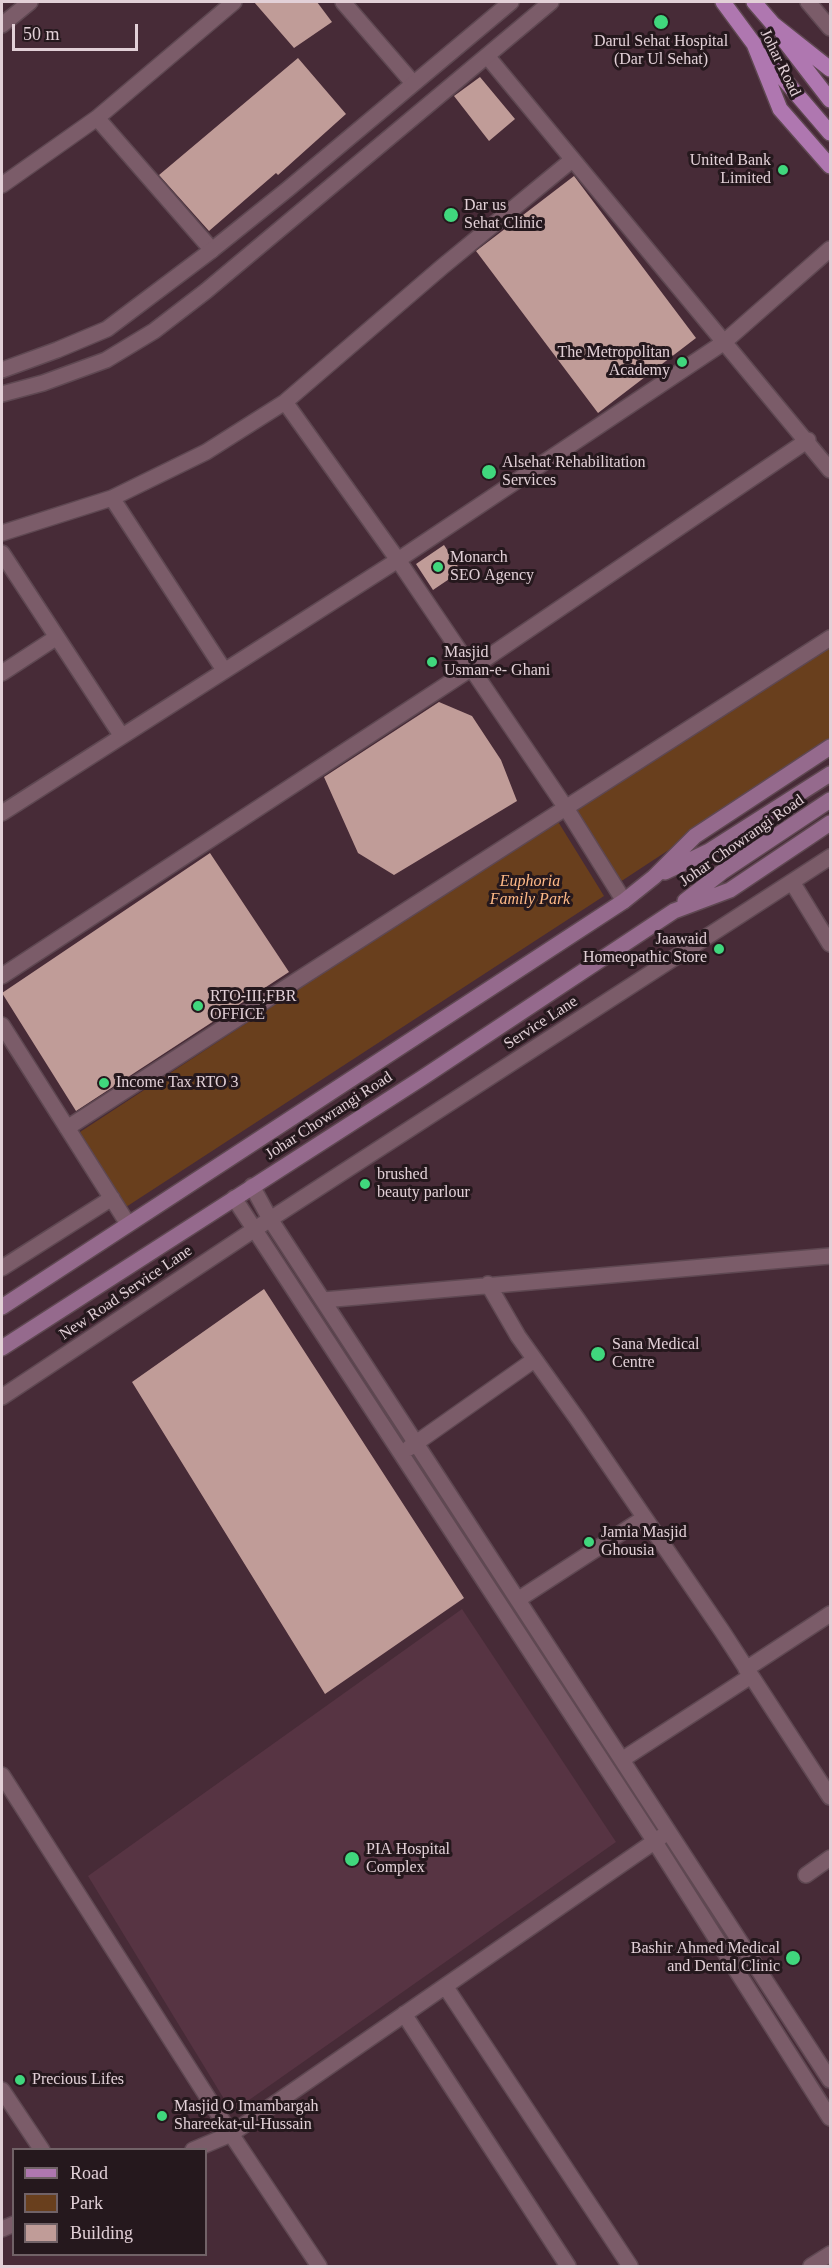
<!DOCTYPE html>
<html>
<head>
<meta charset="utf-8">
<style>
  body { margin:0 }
  #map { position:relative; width:832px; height:2268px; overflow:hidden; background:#472b37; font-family:Georgia,serif }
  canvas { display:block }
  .frame { position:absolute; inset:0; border:3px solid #e2d0d7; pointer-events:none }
  .legend { position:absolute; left:12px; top:2148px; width:195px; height:108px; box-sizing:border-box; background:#25181d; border:2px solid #716267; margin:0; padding:8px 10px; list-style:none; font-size:18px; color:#e2d0d7 }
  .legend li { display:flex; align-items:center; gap:12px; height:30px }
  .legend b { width:30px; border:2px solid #716267 }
  .scale { position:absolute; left:12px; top:24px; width:126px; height:27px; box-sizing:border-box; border:3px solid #e2d0d7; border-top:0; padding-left:8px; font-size:18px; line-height:21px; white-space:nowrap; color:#e2d0d7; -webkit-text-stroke:4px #25181d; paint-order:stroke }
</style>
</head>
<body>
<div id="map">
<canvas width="832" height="2268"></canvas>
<div class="frame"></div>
<ul class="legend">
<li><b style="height:8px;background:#af77b0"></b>Road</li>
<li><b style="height:16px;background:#693f1d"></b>Park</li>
<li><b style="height:16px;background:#c09c98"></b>Building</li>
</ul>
<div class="scale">50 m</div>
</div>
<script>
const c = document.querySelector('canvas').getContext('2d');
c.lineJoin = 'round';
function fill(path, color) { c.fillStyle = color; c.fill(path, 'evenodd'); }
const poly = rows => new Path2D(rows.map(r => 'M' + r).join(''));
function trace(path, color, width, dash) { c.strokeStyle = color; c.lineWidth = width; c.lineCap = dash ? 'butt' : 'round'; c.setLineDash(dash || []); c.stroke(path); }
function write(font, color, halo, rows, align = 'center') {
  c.font = font + ' Georgia,serif'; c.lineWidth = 6; c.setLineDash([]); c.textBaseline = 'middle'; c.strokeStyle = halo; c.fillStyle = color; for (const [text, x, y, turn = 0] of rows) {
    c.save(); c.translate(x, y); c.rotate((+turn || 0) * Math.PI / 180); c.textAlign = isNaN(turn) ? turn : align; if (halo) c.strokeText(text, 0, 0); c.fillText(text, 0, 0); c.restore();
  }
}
const built = poly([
  [462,1609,616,1842,232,2112,88,1876]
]);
const green = poly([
  [830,643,830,744,620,882,574,812],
  [557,820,604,896,126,1207,80,1132]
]);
const building = poly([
  [254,2,317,2,332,22,294,48],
  [298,58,346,114,278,175,276,173,209,231,159,175],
  [480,77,515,119,489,141,454,96],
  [574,176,696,338,598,413,476,251],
  [444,545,461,571,433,590,416,564],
  [439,702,472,716,501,760,517,801,394,875,358,853,324,777],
  [210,853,289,972,76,1111,2,993],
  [264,1289,464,1598,325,1694,132,1382]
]);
const minor = poly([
  [343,2,413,83],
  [808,2,830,28],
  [2,25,30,2],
  [487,56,830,470],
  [97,118,212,250],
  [2,185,97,118,234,2],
  [285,402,398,560,566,808,624,901],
  [112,498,224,670],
  [2,533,112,498,206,452,285,402,442,267,572,160],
  [2,553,121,735],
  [2,673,57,637],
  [2,813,398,560,723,343,830,249],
  [792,882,830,944],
  [2,976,472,668,808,440],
  [2,1025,128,1224],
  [67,1128,830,638],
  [252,1186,270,1219,830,2080],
  [234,1198,655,1842,830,2118],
  [2,1268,112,1198],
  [488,1284,518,1336,578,1420,722,1631,830,1797],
  [323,1300,830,1256],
  [2,1397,255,1229,830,857],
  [409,1448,534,1360],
  [519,1599,644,1518],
  [746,1669,830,1614],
  [623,1759,751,1676],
  [2,1775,231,2134,319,2266],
  [806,1875,830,1858],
  [445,1986,630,2266],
  [404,2014,568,2266],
  [2,2090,42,2150],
  [193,2150,231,2134,661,1837],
  [2,2229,14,2224],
  [811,2266,830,2254]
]);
const tertiary = poly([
  [2,370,57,350,107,329,212,250,288,189,511,2],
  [2,394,43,383,106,360,154,331,206,291,551,2]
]);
const secondary = poly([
  [665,872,709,851,830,774],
  [685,901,722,872,830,800],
  [2,1307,624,901,654,877,695,836,830,747],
  [2,1348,422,1078,674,911,730,890,830,823]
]);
const primary = poly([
  [723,2,754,44,780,109,830,166],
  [754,2,773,24,830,69],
  [783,39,830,100],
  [764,56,830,133]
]);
const markers = [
  [661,22,8,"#40d77d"],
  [783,170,6,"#40d77d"],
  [451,215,8,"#40d77d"],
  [682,362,6,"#40d77d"],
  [489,472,8,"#40d77d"],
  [438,567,6,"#40d77d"],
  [432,662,6,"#40d77d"],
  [719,949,6,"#40d77d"],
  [198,1006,6,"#40d77d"],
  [104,1083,6,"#40d77d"],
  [365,1184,6,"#40d77d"],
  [598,1354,8,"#40d77d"],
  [589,1542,6,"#40d77d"],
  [352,1859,8,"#40d77d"],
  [793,1958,8,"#40d77d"],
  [20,2080,6,"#40d77d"],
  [162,2116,6,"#40d77d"]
];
const poiNames = [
  ["Darul Sehat Hospital",661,42,"center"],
  ["(Dar Ul Sehat)",661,60,"center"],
  ["United Bank",771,161,"right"],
  ["Limited",771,179,"right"],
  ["Dar us",464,206],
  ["Sehat Clinic",464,224],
  ["The Metropolitan",670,353,"right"],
  ["Academy",670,371,"right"],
  ["Alsehat Rehabilitation",502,463],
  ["Services",502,481],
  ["Monarch",450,558],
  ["SEO Agency",450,576],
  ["Masjid",444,653],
  ["Usman-e- Ghani",444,671],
  ["Jaawaid",707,940,"right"],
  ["Homeopathic Store",707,958,"right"],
  ["RTO-III,FBR",210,997],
  ["OFFICE",210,1015],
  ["Income Tax RTO 3",116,1083],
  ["brushed",377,1175],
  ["beauty parlour",377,1193],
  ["Sana Medical",612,1345],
  ["Centre",612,1363],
  ["Jamia Masjid",601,1533],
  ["Ghousia",601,1551],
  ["PIA Hospital",366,1850],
  ["Complex",366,1868],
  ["Bashir Ahmed Medical",780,1949,"right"],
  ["and Dental Clinic",780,1967,"right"],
  ["Precious Lifes",32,2080],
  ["Masjid O Imambargah",174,2107],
  ["Shareekat-ul-Hussain",174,2125]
];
const streetNames = [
  ["Johar Road",780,63,64],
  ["Johar Chowrangi Road",742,841,-35],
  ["Service Lane",541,1023,-33],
  ["Johar Chowrangi Road",329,1116,-33],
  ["New Road Service Lane",126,1293,-34]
];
const parkNames = [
  ["Euphoria",530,882],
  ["Family Park",530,900]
];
fill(built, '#573443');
fill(green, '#693f1d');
fill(building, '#c09c98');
trace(minor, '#5f4852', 18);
trace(tertiary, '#5f4852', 18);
trace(secondary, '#5f4852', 18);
trace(primary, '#5f4852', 18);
trace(minor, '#7b5c69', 15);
trace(tertiary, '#7b5c69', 15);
trace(secondary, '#956a8d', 15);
trace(primary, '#af77b0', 15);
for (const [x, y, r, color] of markers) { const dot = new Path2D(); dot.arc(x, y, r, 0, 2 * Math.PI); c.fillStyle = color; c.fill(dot); trace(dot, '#25181d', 2); }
write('16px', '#e2d0d7', '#25181d', poiNames, 'left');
write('16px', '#e2d0d7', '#25181d', streetNames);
write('italic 16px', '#feb987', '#25181d', parkNames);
</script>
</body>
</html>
